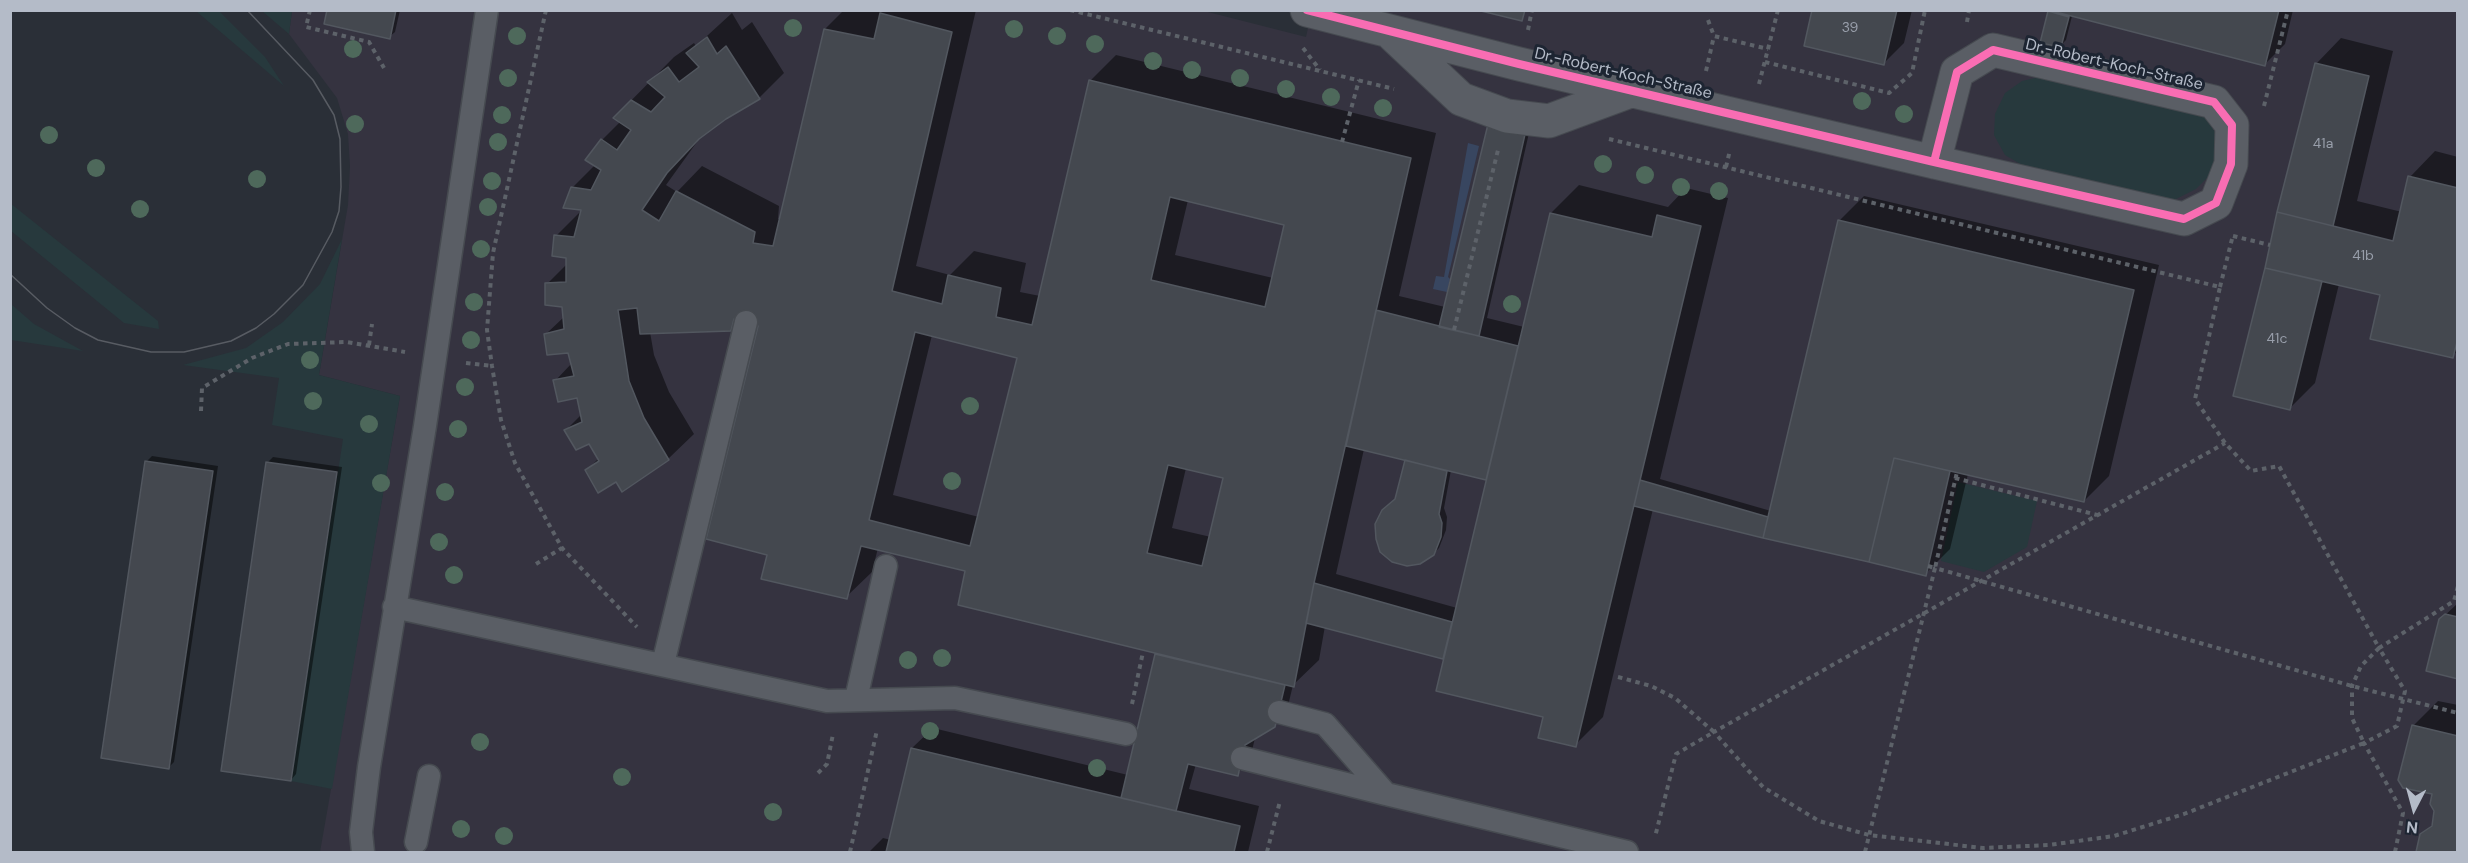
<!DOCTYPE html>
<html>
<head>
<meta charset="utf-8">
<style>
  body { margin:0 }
  #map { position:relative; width:2468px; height:863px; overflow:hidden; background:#2a2f37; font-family:"DM Sans",sans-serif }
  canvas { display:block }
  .frame { position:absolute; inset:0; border:12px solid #b4bbc8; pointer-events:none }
  .north { position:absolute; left:2384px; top:779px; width:60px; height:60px; -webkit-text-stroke:4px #1d2532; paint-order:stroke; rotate:186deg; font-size:16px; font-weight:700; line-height:24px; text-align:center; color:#b4bbc8 }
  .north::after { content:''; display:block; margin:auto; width:21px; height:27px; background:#b4bbc8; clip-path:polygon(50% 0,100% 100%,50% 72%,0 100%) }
</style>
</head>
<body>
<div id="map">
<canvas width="2468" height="863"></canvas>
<div class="frame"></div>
<div class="north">N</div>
</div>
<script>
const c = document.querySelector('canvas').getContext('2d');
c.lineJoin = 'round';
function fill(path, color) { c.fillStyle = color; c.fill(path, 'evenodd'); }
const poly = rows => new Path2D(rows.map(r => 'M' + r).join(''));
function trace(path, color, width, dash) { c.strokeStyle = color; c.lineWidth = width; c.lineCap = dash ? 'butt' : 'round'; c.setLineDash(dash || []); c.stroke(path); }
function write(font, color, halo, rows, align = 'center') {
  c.font = font + ' "DM Sans",sans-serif'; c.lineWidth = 6; c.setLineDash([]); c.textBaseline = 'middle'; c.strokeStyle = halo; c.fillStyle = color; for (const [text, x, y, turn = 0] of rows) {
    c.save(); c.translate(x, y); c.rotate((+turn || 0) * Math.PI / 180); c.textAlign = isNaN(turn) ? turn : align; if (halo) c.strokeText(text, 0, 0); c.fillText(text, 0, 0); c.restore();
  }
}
const medical = poly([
  [292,10,1200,10,1306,37,1312,10,2457,11,2457,852,320,852,400,396,319,375,348,205,350,166,348,134,337,98,289,34]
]);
const green = poly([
  [196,11,219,11,265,57,284,86],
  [262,11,292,11,289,34],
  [2048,75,2188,108,2206,118,2215,132,2216,158,2208,177,2196,189,2176,199,2156,200,2027,168,2005,155,1994,135,1995,114,2005,93,2022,81],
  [10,203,158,321,159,329,124,323,11,231],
  [342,239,319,375,400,396,332,789,291,781,343,439,272,425,279,378,183,365,246,348,283,322,320,284],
  [11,304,34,324,83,351,11,340],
  [1958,482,2037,501,2027,547,1984,572,1941,561]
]);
const water = poly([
  [1468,143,1479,146,1448,277,1450,279,1447,292,1433,289,1436,276,1444,277]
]);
const shadow = poly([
  [329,10,400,10,395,32,389,37],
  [844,10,976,10,916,266,950,275,974,251,1026,263,1020,292,1040,296,1091,80,1116,55,1436,133,1399,296,1445,307,1490,120,1531,124,1487,318,1524,327,1551,213,1579,185,1668,207,1686,188,1728,198,1660,479,1771,511,1839,221,1864,196,2159,265,2109,476,2084,501,1968,474,1950,549,1925,574,1653,509,1603,717,1575,745,1545,716,1445,657,1325,626,1319,660,1293,685,1286,714,1274,726,1255,738,1249,763,1237,774,1196,764,1189,789,1259,806,1248,852,869,852,883,838,891,840,912,748,933,728,1128,775,1159,652,967,570,878,548,872,572,846,597,769,554,760,325,740,319,730,329,650,332,654,355,669,392,694,434,668,459,617,480,587,470,599,458,590,443,566,430,582,414,578,396,555,381,572,363,569,351,546,334,565,316,564,306,547,284,567,264,567,256,556,236,583,209,572,188,595,165,602,140,621,121,615,117,674,57,694,43,696,46,732,13,742,30,752,22,784,73,759,98,702,135,666,185,677,192,702,166,779,206,778,219,781,219,825,29],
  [1188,200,1286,224,1273,278,1175,255],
  [932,335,1019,357,979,517,893,495],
  [1364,449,1406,459,1397,498,1433,554,1439,548,1446,530,1447,517,1444,508,1451,470,1488,479,1457,608,1336,574],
  [1186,468,1225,477,1211,537,1172,528],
  [1814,10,1912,10,1904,43,1884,63],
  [2051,10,2293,10,2285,44,2264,65,2072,16,2066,40,2060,46,2049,12],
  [2341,38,2393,51,2357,201,2402,212,2410,177,2435,151,2458,157,2458,351,2452,356,2382,294,2339,284,2315,383,2290,408,2316,64],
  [152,456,218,466,174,762,169,767,146,462],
  [273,457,342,467,296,774,291,780,268,462],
  [2458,603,2458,677,2440,620],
  [2438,701,2458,705,2458,852,2418,852,2422,835,2434,823,2436,810,2434,793,2413,726]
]);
const building = poly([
  [327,10,396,10,390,39,324,24,327,10],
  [1477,10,1525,10,1522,21,1477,10],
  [1812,10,1897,10,1884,65,1804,46,1812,10],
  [2048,10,2279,10,2265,66,2048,10],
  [2048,11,2069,17,2061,47,2040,43,2048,11],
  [880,13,952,32,892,291,942,304,948,275,1001,288,996,317,1032,325,1089,80,1411,158,1314,583,1294,687,958,605,965,571,861,546,847,599,761,579,767,555,706,539,758,326,734,319,731,331,640,334,637,308,618,310,629,381,644,418,669,460,622,492,616,482,598,493,585,470,599,461,589,444,576,450,564,430,582,422,577,398,558,402,553,380,574,376,568,353,547,355,544,334,564,329,562,307,545,305,545,283,566,282,566,258,552,256,554,235,574,237,581,210,563,208,571,187,591,190,601,170,585,160,601,139,617,150,631,130,613,118,631,100,651,112,665,97,647,82,668,67,679,82,699,67,686,53,707,37,717,54,726,46,760,99,726,119,699,139,667,173,642,210,659,221,676,191,755,232,753,243,773,246,824,29,874,39,880,13],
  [1170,197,1284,225,1265,307,1151,280,1170,197],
  [915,332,1017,358,970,546,869,520,915,332],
  [1168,465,1223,478,1202,566,1147,553,1168,465],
  [2315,63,2369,76,2333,226,2277,212,2315,63],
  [1489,120,1526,130,1479,336,1439,327,1489,120],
  [2408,176,2458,188,2458,338,2453,358,2370,339,2380,295,2265,268,2277,212,2393,241,2408,176],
  [1550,213,1652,237,1657,215,1701,226,1576,747,1538,738,1543,717,1436,691,1550,213],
  [1838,220,2134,290,2084,502,1894,458,1869,562,1763,538,1838,220],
  [2265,268,2322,281,2290,410,2233,396,2265,268],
  [1376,310,1518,346,1486,480,1346,446,1376,310],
  [1894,458,1950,471,1926,576,1869,562,1894,458],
  [1405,460,1447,471,1439,514,1442,523,1441,537,1434,555,1420,564,1407,566,1392,562,1380,552,1376,539,1375,524,1382,510,1395,499,1405,460],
  [145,461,213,471,169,769,101,758,145,461],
  [266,462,337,472,291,781,221,771,266,462],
  [1640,480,1768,517,1763,538,1634,506,1640,480],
  [1314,583,1452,622,1443,659,1306,623,1314,583],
  [2445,614,2458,617,2458,679,2426,671,2439,619,2445,614],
  [1155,654,1285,685,1275,727,1245,745,1238,776,1188,764,1176,811,1121,798,1155,654],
  [2412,725,2458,736,2458,852,2416,852,2420,834,2432,826,2434,811,2430,804,2432,794,2403,788,2398,780,2412,725],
  [911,748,1240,826,1234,852,886,852,911,748]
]);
const path = poly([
  [310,10,306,27,369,42,384,68],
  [546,10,493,253,487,330,492,366,501,420,515,463,562,548,637,627],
  [1070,10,1394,89],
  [1708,20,1714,36,1768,49],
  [1967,22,1969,10],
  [1528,30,1532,10],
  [1303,48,1320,70],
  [1765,62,1889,93,1912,73,1925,10],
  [1706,71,1714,36],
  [1759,84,1778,10],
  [2264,106,2288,10],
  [1609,139,2220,287,2195,399,2225,443,2251,471,2279,466,2379,648,2361,666,2352,686,2352,718,2364,743,2184,814,2114,836,2049,845,1983,848,1869,835,1819,821,1763,787,1714,732,2225,443],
  [1342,142,1359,80],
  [1726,167,1730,150],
  [2233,236,2270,245],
  [2220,287,2233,235],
  [1454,330,1498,150],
  [369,345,372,324],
  [466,363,492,366],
  [201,411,202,388,252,358,288,344,347,342,405,352],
  [1955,478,2097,515],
  [536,564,562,548],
  [1928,566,1935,568,1957,472],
  [1618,677,1651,686,1675,698,1714,732,1676,754,1655,837],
  [1132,704,1143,652],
  [818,773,827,764,833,734],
  [850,852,877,730],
  [1267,852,1280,801],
  [1865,852,1935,568,2352,686,2458,713],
  [2395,852,2403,813,2364,743,2397,726,2405,691,2379,648,2454,601,2458,586]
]);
const lane = poly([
  [394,607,827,701,955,698,1126,734],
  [663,664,746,322],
  [856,699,886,566],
  [1242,758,1386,794,1325,724,1279,712],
  [1386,794,1627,852],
  [416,842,429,776],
  [363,852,361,832,369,767,425,426,487,10]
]);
const street = poly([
  [1307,10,1519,64,1934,162,2184,219,2216,203,2231,164,2232,125,2214,102,1993,50,1957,72,1934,162],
  [1393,35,1461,99,1507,116,1549,121,1633,90]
]);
const tram = poly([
  [10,274,47,308,75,328,98,340,151,352,184,352,231,341,256,328,274,314,303,285,332,232,339,211,341,187,340,139,334,115,313,80,247,10]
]);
const cycleway = poly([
  [1307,10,1519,64,1934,162,2184,219,2216,203,2231,164,2232,125,2214,102,1993,50,1957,72,1934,162]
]);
const trees = [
  [793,28],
  [1014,29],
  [517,36],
  [1057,36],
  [1095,44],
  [353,49],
  [1153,61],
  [1192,70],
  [508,78],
  [1240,78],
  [1286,89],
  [1331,97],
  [1862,101],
  [1383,108],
  [1904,114],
  [502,115],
  [355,124],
  [49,135],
  [498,142],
  [1603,164],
  [96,168],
  [1645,175],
  [257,179],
  [492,181],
  [1681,187],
  [1719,191],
  [488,207],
  [140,209],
  [481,249],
  [474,302],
  [1512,304],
  [471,340],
  [310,360],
  [465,387],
  [313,401],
  [970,406],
  [369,424],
  [458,429],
  [952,481],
  [381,483],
  [445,492],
  [439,542],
  [454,575],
  [942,658],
  [908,660],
  [930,731],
  [480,742],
  [1097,768],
  [622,777],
  [773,812],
  [461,829],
  [504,836]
];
const numberNames = [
  ["39",1850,28],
  ["41a",2323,144],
  ["41b",2363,256],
  ["41c",2277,339]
];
const streetNames = [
  ["Dr.-Robert-Koch-Straße",2114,65,13],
  ["Dr.-Robert-Koch-Straße",1623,74,13]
];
fill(medical, '#353340');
fill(green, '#27393d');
fill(water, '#384660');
fill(shadow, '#0007');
fill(building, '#44484f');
trace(building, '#52575f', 1.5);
trace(lane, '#464a50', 25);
trace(street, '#464a50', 35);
trace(path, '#5d6269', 4, [4.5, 4.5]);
trace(lane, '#5a5e65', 22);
trace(street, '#5a5e65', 33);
trace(tram, '#585c63', 1.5);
trace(cycleway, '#f96db3', 8);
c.fillStyle = '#4e695b';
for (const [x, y] of trees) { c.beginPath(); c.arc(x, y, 9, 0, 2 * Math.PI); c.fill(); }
write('14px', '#989eaa', null, numberNames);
write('16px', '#b4bbc8', '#1d2532', streetNames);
</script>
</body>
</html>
